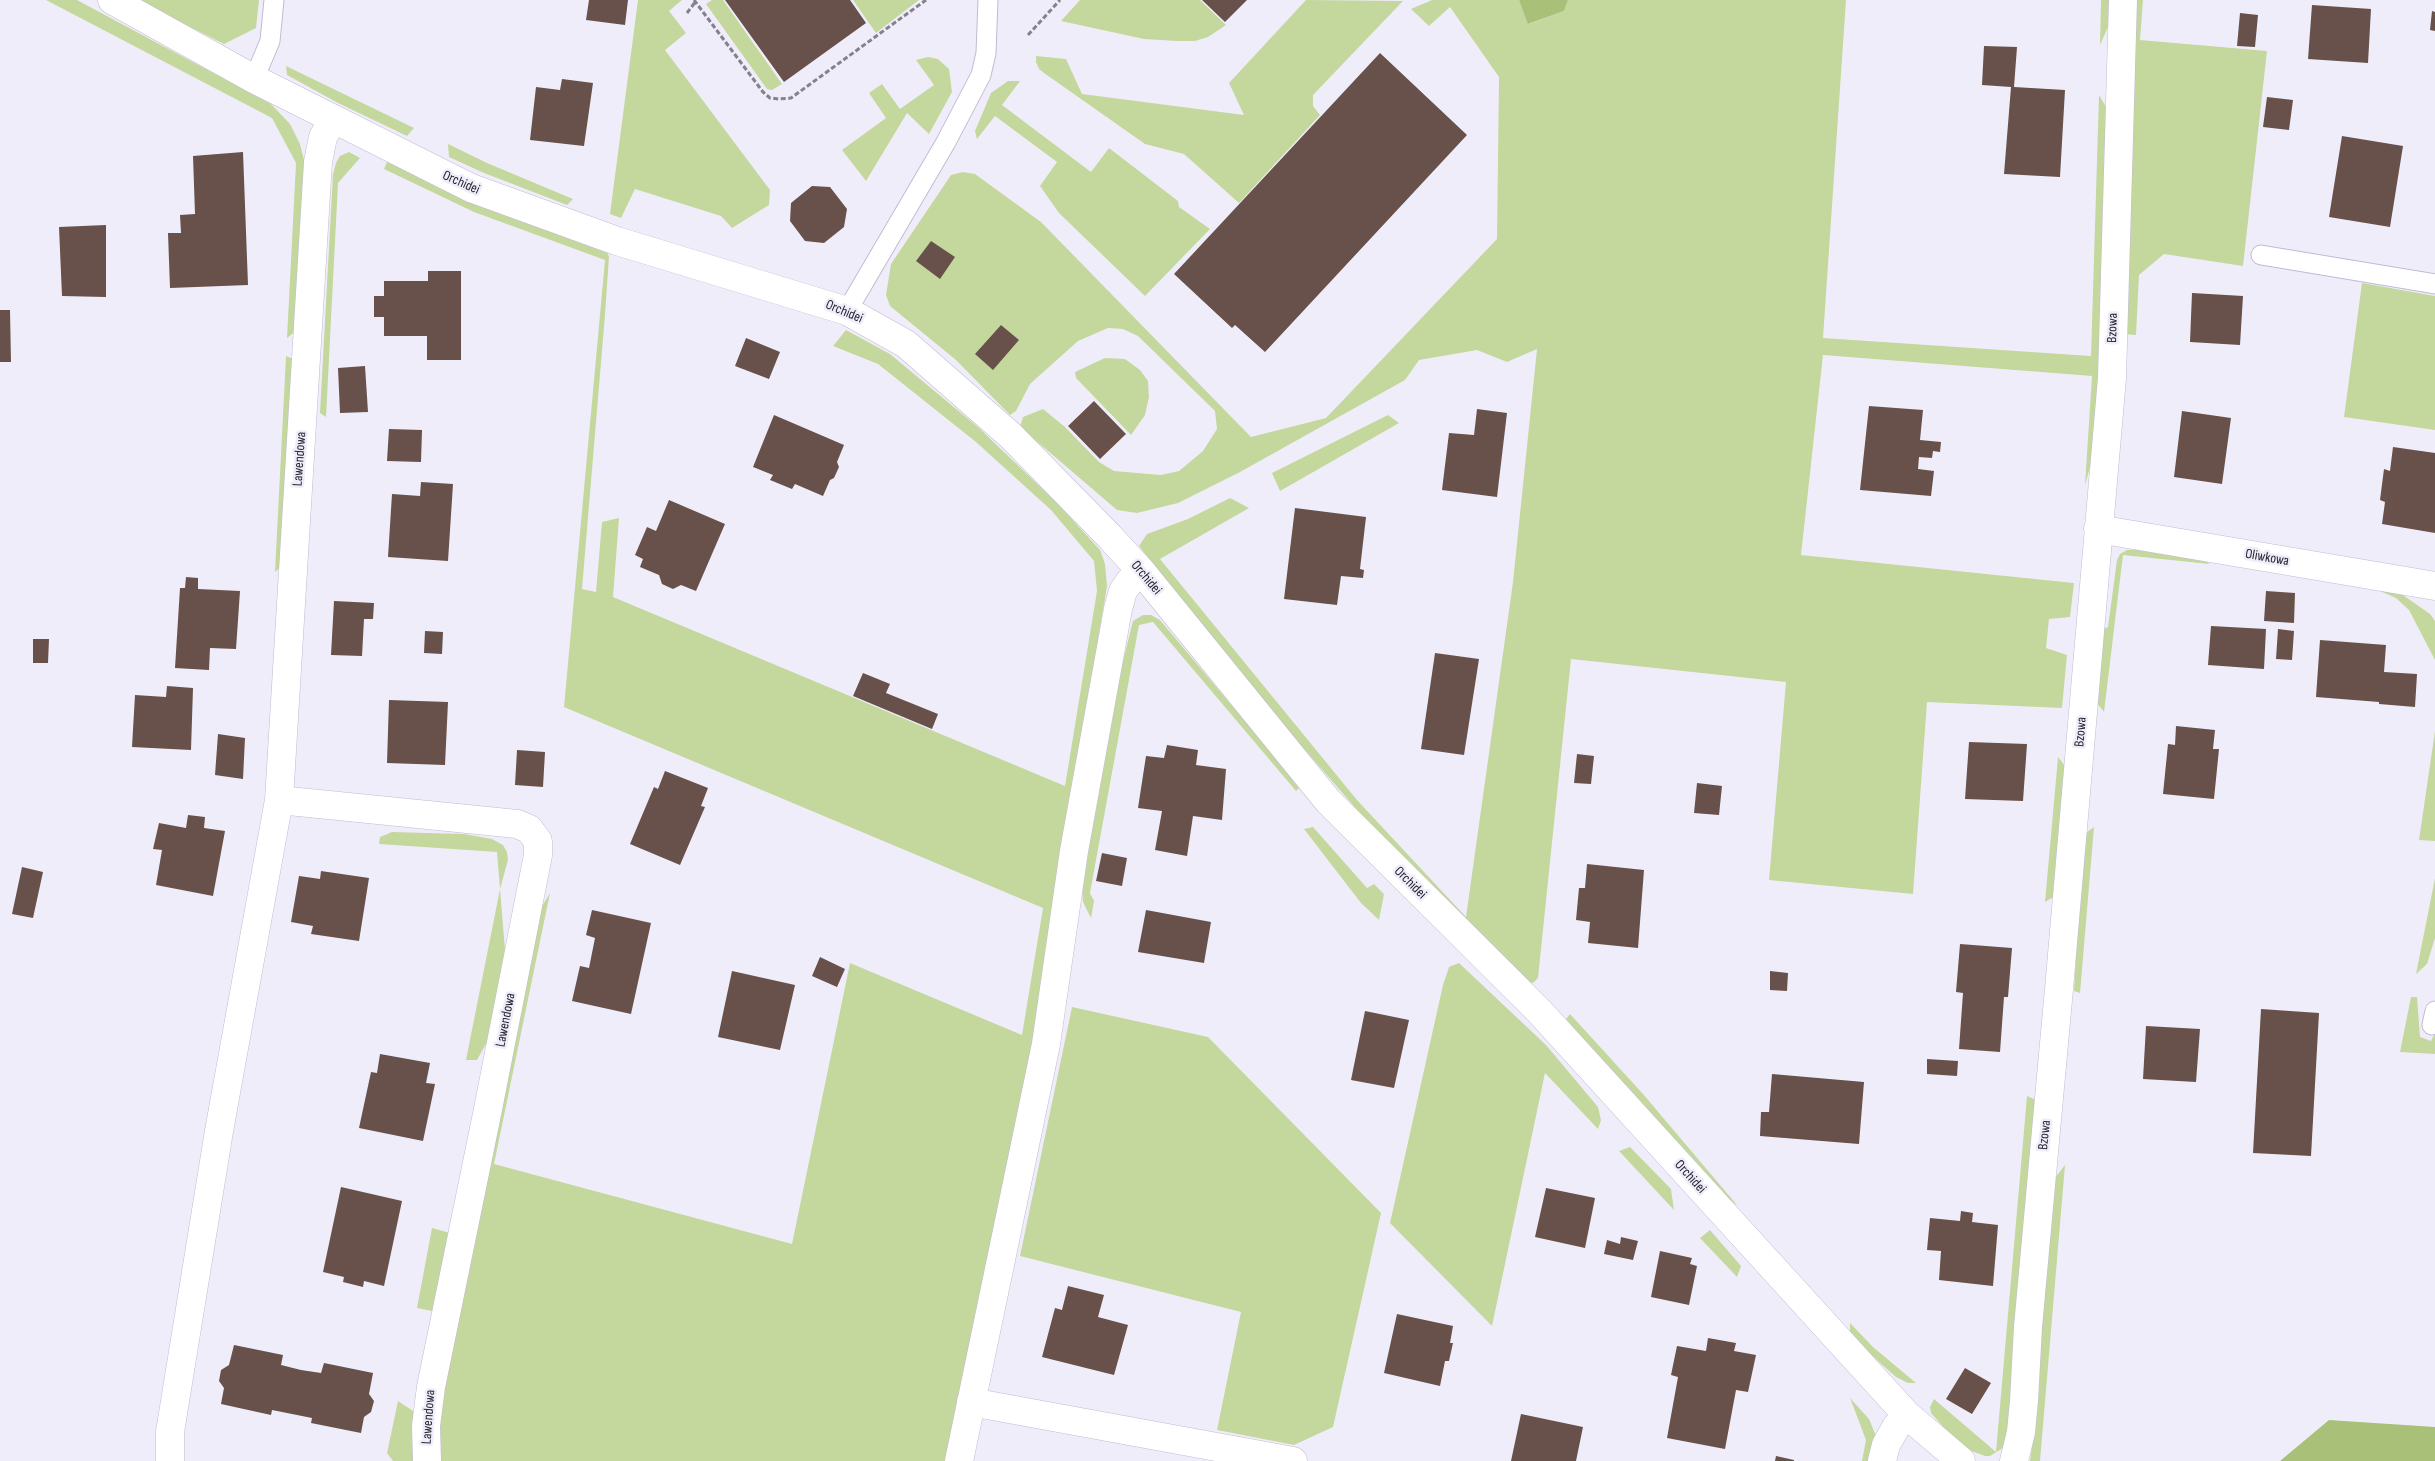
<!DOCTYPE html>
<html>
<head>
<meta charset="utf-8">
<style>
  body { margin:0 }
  canvas { display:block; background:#f0edfb }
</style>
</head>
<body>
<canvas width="2435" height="1461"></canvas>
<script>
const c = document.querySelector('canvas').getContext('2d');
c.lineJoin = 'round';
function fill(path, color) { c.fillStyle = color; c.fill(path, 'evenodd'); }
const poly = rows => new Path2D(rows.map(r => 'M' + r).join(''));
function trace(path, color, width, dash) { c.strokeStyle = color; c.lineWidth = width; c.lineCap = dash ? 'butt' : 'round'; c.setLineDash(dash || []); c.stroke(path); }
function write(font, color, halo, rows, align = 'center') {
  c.font = font + ' "Sofia Sans Condensed",sans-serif'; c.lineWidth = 5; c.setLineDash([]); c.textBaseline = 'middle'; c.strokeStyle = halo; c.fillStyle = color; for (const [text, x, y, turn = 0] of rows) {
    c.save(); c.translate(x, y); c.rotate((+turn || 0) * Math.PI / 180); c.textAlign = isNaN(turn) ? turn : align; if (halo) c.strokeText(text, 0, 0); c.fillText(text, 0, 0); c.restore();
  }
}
const green = poly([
  [46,0,77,0,271,104,290,124,300,144,304,160,304,197,296,331,287,338,296,163,272,118],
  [136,0,259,0,256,28,224,44],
  [638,0,682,0,669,11,686,33,665,50,770,190,769,205,732,228,721,216,635,189,621,218,610,214],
  [712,0,723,0,782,84,772,90,767,89,706,4],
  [853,0,919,0,876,33],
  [1080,0,1200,0,1226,25,1208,37,1195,41,1177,41,1144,39,1061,21],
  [1306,0,1403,1,1313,95,1313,106,1320,115,1239,203,1184,154,1145,144,1044,73,1039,69,1036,62,1036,56,1066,59,1082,94,1244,115,1229,83],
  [1432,0,1519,0,1529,24,1564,11,1568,0,1846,0,1823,338,2091,356,2099,95,2110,114,2106,251,2094,453,2085,485,2092,376,1823,355,1801,555,2074,583,2070,617,2049,619,2046,648,2067,655,2062,708,1927,702,1913,894,1769,880,1786,682,1571,659,1538,978,1533,983,1527,981,1378,834,1241,676,1139,546,1147,534,1188,519,1230,498,1249,508,1160,559,1357,800,1466,917,1513,582,1537,349,1507,362,1477,350,1419,360,1405,380,1240,472,1178,503,1137,513,1117,510,1020,427,1023,417,1043,409,1065,427,1099,462,1114,471,1161,475,1179,471,1203,451,1217,429,1215,411,1138,336,1123,329,1108,328,1078,341,1030,384,1016,411,1010,415,956,360,890,306,886,295,891,264,951,175,963,172,975,174,1041,222,1251,437,1326,418,1497,239,1499,77,1450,7,1429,26,1411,9],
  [2101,0,2113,0,2108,27,2100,45],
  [2135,0,2143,0,2140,40,2267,51,2243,266,2164,254,2139,275,2136,335,2123,334],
  [928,57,938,59,949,69,952,92,929,134,907,113,866,181,842,150,886,118,869,93,882,84,900,109,934,85,916,60],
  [286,66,414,128,407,136,338,103,287,75],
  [1008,81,1020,81,1002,105,1091,172,1109,148,1178,201,1179,207,1210,229,1145,296,1059,213,1040,186,1057,162,995,116,977,139,975,131,991,93],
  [448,144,487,163,573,199,567,205,484,173,449,157],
  [349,152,360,158,338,183,326,417,320,413,333,174,336,163,340,156],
  [387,162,476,203,606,249,609,257,605,315,582,589,596,592,602,522,619,518,613,597,1065,786,1097,591,1094,561,1051,510,976,442,878,364,833,346,846,330,890,354,979,428,1058,504,1100,550,1105,564,1107,586,1074,785,1036,1041,948,1461,440,1461,437,1421,541,908,550,893,494,1164,792,1244,850,963,1022,1035,1043,908,564,707,605,260,474,212,384,169],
  [2362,283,2435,296,2435,430,2344,417],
  [286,356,295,360,284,564,275,572],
  [1105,358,1125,359,1140,370,1148,381,1149,397,1145,415,1131,435,1076,378,1075,372],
  [1388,415,1399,423,1280,491,1272,473],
  [2145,549,2204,558,2209,564,2123,555,2104,712,2096,702,2103,629,2108,627,2117,560,2120,554,2127,550],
  [2373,588,2400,593,2430,614,2435,621,2435,660,2409,610,2396,598],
  [1143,615,1151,615,1160,620,1300,787,1296,791,1153,622,1139,625,1090,893,1094,901,1091,918,1083,902,1082,886,1122,665,1133,621],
  [2435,731,2435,841,2419,840],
  [2058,757,2066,767,2055,896,2045,902],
  [1313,827,1367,888,1374,884,1384,894,1379,920,1361,903,1304,829],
  [2094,827,2093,839,2080,993,2074,991,2083,835],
  [392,832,464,834,492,839,503,845,507,852,508,860,500,889,505,950,499,993,493,1031,477,1060,466,1060,500,889,497,852,379,844,380,837],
  [2435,878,2435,938,2427,964,2416,974],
  [1459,963,1546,1045,1598,1107,1601,1120,1598,1129,1545,1073,1492,1326,1390,1223,1443,985,1449,967],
  [2411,997,2417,997,2420,1037,2431,1041,2435,1033,2435,1054,2400,1052],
  [1072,1007,1208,1037,1381,1213,1333,1427,1294,1445,1217,1430,1241,1312,1020,1256],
  [1570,1014,1643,1094,1737,1205,1722,1195,1584,1042,1566,1019],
  [2027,1096,2034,1099,2036,1109,2014,1404,2003,1448,1990,1456,1985,1456,1969,1450,1945,1429,1931,1413,1930,1407,1934,1399,1996,1452],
  [1630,1147,1671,1189,1674,1210,1619,1151],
  [2065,1165,2040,1461,2030,1461,2037,1411,2038,1351,2055,1178],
  [432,1228,450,1233,432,1311,417,1308],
  [1710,1230,1741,1266,1737,1277,1700,1238],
  [1850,1323,1873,1347,1916,1383,1908,1383,1896,1377,1860,1345,1850,1332],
  [1850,1398,1869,1419,1876,1436,1871,1461,1862,1461,1866,1440],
  [398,1401,413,1411,415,1461,393,1461,387,1453]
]);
const forest = poly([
  [1519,0,1568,0,1564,11,1528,24],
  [2329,1420,2435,1427,2435,1461,2280,1461]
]);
const building = poly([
  [589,0,628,0,625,25,586,20],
  [725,0,850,0,866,23,784,82],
  [1202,0,1247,0,1225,22],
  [2312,5,2371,9,2368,63,2308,59],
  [2432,11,2435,12,2435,31,2430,30],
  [2240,13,2258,15,2255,47,2237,46],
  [1984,46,2017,47,2014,87,2065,90,2060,177,2004,174,2011,87,1982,85],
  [1380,53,1467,135,1265,352,1235,325,1232,328,1174,274],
  [562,79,593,83,584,146,530,140,536,87,560,90],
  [2267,97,2293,100,2289,130,2263,127],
  [2342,136,2403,146,2390,227,2329,217],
  [243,152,248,285,170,288,168,233,181,233,180,215,195,214,193,156],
  [812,186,830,187,847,209,844,227,824,243,805,241,790,221,791,203],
  [106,225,106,297,62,296,59,227],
  [931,241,955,257,940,279,916,261],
  [428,271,461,271,461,360,427,360,427,336,384,336,384,317,374,317,374,296,384,296,384,281,428,281],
  [2192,293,2243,296,2240,345,2190,342],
  [0,310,10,310,11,362,0,362],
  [1001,325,1019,340,993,370,975,354],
  [746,338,780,352,769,379,735,366],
  [365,366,368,412,340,413,338,368],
  [1094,401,1126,434,1100,459,1068,426],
  [1869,406,1923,410,1920,440,1941,442,1940,452,1933,451,1932,458,1919,457,1918,469,1934,471,1931,496,1860,490],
  [1477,409,1507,413,1497,497,1442,490,1449,433,1474,435],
  [2182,411,2231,418,2222,484,2174,477],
  [774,415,844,445,837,462,839,467,834,478,830,480,823,496,795,484,792,489,770,480,773,475,753,467],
  [389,429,422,430,421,462,387,461],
  [2393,447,2435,453,2435,533,2382,524,2385,502,2380,500,2384,469,2390,471],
  [421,482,453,484,448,561,388,557,392,494,420,496],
  [669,500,725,524,696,591,681,585,673,589,662,584,659,575,640,567,643,559,635,555,647,527,656,531],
  [1295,508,1366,517,1360,569,1364,570,1363,578,1341,576,1337,605,1284,599],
  [186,577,198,578,198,589,240,591,236,649,210,648,209,670,175,668,180,588,185,588],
  [2266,591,2295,593,2294,623,2264,621],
  [334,601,374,603,373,619,364,619,362,656,331,655],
  [2211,626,2266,629,2264,669,2208,665],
  [2278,629,2294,631,2292,660,2276,659],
  [425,631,443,632,442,654,424,653],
  [33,639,49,639,48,663,33,663],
  [2320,640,2386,645,2384,672,2417,674,2415,707,2379,704,2379,702,2316,697],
  [1435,653,1479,659,1464,755,1421,749],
  [863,673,890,684,886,693,938,714,932,729,853,696],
  [167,686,193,688,191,750,132,747,135,695,166,697],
  [389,700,448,702,445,765,387,763],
  [2176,726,2215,730,2213,749,2219,749,2214,799,2163,794,2168,744,2175,745],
  [218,734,245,738,243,779,215,775],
  [1969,742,2027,744,2023,801,1965,799],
  [1167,745,1198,750,1196,765,1226,769,1222,820,1193,816,1187,856,1155,850,1162,811,1138,808,1146,756,1164,758],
  [517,750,545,752,543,787,515,785],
  [1577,754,1594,756,1591,784,1574,783],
  [665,771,708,788,701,806,705,807,680,865,630,844,654,787,658,789],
  [1697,783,1722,786,1719,815,1694,813],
  [188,815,205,817,204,828,225,831,213,896,156,885,162,850,153,849,159,823,186,828],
  [1102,853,1127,858,1122,886,1096,881],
  [1587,864,1644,870,1638,948,1588,943,1590,922,1576,920,1579,888,1585,888],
  [22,867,43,872,33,918,12,914],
  [321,871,369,878,359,941,311,934,313,926,291,922,299,876,320,879],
  [592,910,651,923,631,1014,572,1001,580,966,589,968,595,938,586,935],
  [1146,910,1211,922,1204,963,1138,952],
  [1960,944,2012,948,2008,997,2004,997,2000,1052,1959,1049,1963,993,1956,992],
  [820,957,845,969,837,987,812,976],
  [732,971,795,985,780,1050,718,1037],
  [1770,971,1788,973,1787,991,1770,990],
  [2261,1009,2319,1013,2311,1156,2253,1153],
  [1365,1011,1409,1020,1394,1088,1351,1080],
  [2146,1026,2200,1029,2196,1082,2143,1079],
  [380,1054,430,1063,426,1083,435,1084,423,1141,359,1128,371,1072,377,1073],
  [1927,1059,1958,1061,1957,1076,1927,1074],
  [1772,1074,1864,1082,1859,1144,1760,1136,1761,1112,1769,1112],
  [341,1187,402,1201,384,1286,364,1281,363,1287,343,1282,344,1277,323,1272],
  [1546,1188,1595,1198,1585,1248,1535,1237],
  [1961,1211,1973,1213,1972,1222,1998,1225,1993,1286,1939,1280,1941,1251,1927,1250,1930,1218,1960,1221],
  [1621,1237,1638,1241,1633,1260,1604,1254,1607,1240,1620,1244],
  [1660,1251,1692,1258,1690,1264,1697,1266,1689,1305,1651,1297],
  [1068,1286,1104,1295,1098,1317,1128,1325,1114,1375,1042,1357,1055,1308,1062,1310],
  [1397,1314,1453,1326,1450,1343,1453,1343,1449,1361,1445,1361,1440,1386,1384,1373],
  [1708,1338,1736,1343,1734,1351,1756,1355,1748,1392,1736,1390,1725,1449,1667,1438,1678,1377,1671,1375,1677,1346,1706,1351],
  [234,1345,283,1355,281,1365,301,1370,321,1373,324,1363,373,1373,369,1394,374,1401,371,1412,364,1417,361,1433,311,1423,312,1418,272,1410,271,1415,221,1404,224,1388,219,1381,221,1370,229,1365],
  [1965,1368,1991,1383,1972,1414,1946,1399],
  [1521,1414,1583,1427,1576,1461,1511,1461],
  [1776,1456,1794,1460,1794,1461,1775,1461]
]);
const path = poly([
  [694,0,763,92,770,98,779,99,791,98,926,0],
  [687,13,696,1],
  [1028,35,1060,0]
]);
const lane = poly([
  [254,79,270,41,274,0],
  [2261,255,2435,284],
  [847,311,946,142,981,75,986,53,988,0],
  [2432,1025,2435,1011]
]);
const street = poly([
  [112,0,254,79,471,188,617,241,847,311,906,344,1011,436,1109,536,1142,572,1328,801,1540,1012,1907,1415,1961,1461],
  [2098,529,2435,586],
  [279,800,517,824,529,829,538,841,538,855,487,1114,431,1387,426,1426,427,1461],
  [971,1402,1293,1461],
  [170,1461,170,1432,219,1131,279,800,318,162,323,137,333,120],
  [959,1461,1046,1044,1074,851,1118,609,1123,591,1130,581,1142,572],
  [1882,1461,1886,1445,1896,1427,1907,1415],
  [2014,1461,2021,1432,2024,1401,2028,1327,2059,989,2112,378,2123,0]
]);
const streetNames = [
  ["Orchidei",461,183,24],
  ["Orchidei",844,312,23],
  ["Bzowa",2113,328,-88],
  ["Lawendowa",300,459,-86],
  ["Oliwkowa",2267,558,10],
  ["Orchidei",1146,578,50],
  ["Bzowa",2081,732,-85],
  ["Orchidei",1410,883,45],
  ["Lawendowa",506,1020,-79],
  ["Bzowa",2045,1135,-84],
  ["Orchidei",1690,1177,48],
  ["Lawendowa",429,1417,-86]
];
fill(green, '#c4d89d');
fill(forest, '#a8c077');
fill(building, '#67514a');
trace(lane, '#c0bbd2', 21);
trace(street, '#c0bbd2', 29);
trace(path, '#84828d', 3, [5, 2.5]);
trace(lane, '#fff', 19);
trace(street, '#fff', 28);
write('14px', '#25232c', '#f0edfb', streetNames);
</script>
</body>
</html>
